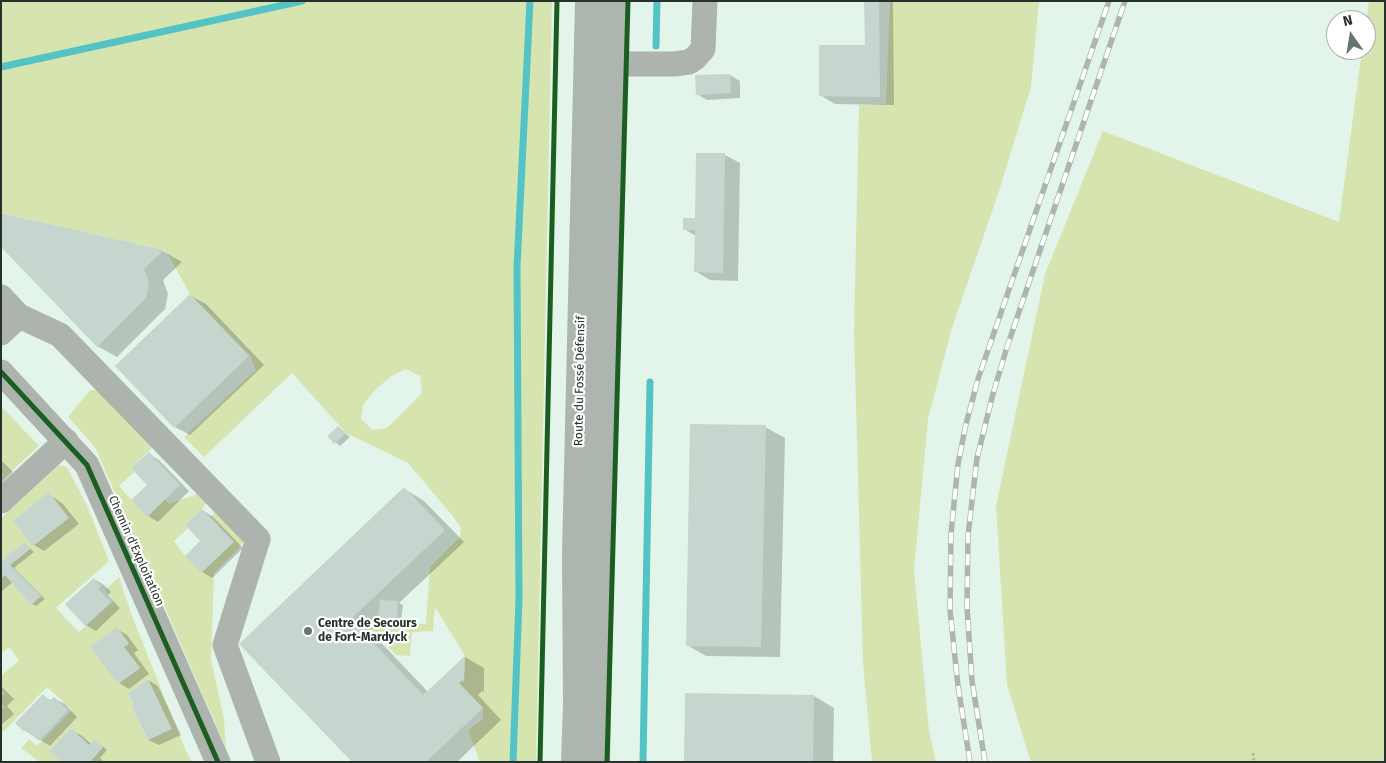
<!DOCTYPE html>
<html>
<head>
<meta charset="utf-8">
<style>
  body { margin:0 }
  #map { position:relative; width:1386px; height:763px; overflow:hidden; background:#e3f5ea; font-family:"Fira Sans",sans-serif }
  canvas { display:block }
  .frame { position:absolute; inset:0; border:2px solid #25312a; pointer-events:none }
  .north { position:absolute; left:1326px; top:10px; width:50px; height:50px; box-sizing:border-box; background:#fff; border:1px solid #a8adaa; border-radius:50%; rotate:347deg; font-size:14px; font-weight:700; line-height:20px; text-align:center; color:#25312a }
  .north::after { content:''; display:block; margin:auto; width:18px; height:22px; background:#68766d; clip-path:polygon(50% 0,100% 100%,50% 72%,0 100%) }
</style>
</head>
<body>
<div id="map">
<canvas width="1386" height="763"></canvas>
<div class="frame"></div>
<div class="north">N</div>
</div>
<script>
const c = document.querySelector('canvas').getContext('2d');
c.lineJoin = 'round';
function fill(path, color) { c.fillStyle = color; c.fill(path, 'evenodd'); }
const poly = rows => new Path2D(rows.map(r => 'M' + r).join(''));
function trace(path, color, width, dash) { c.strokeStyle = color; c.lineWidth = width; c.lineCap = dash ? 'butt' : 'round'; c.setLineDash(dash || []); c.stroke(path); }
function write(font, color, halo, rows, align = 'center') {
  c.font = font + ' "Fira Sans",sans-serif'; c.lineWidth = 4.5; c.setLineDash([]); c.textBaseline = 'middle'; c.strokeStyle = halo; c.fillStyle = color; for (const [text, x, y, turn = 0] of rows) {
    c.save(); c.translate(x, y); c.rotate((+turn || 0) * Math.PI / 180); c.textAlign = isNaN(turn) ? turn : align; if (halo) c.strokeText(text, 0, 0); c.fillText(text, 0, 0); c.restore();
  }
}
const green = poly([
  [1,1,552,1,536,762,480,762,468,730,483,719,483,708,459,683,462,680,464,682,465,656,435,607,433,631,412,632,410,656,396,655,362,619,426,624,430,567,460,537,461,528,452,515,408,463,346,433,292,373,204,457,184,437,256,370,250,356,190,294,169,256,164,250,1,213],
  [406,369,420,376,422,393,387,428,373,430,361,419,363,405,374,391,390,377],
  [890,1,1039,1,1031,87,999,191,952,328,928,419,914,570,929,731,936,762,872,762,863,663,854,331,859,105,886,104],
  [1369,1,1385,1,1385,762,1031,762,1007,685,996,506,1045,274,1103,131,1339,222,1362,50,1366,50,1366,24],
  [90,390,99,390,155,445,131,468,134,472,119,486,147,517,165,499,169,504,200,493,208,500,202,509,185,525,188,528,174,541,185,556,201,573,234,542,211,517,217,509,244,541,238,549,214,573,211,659,224,719,226,748,95,447,68,417],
  [1,406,39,446,1,481],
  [59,465,67,467,87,506,109,561,56,608,79,632,114,601,105,590,119,577,132,616,185,749,192,762,90,762,103,747,95,739,89,745,71,728,49,751,61,762,40,762,21,748,29,739,37,746,72,710,47,687,1,734,1,711,5,707,1,704,1,696,5,693,1,689,1,676,19,660,9,647,1,654,1,578,5,575,31,605,41,596,10,565,30,549,24,542,1,562,1,518],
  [117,628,129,643,124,647,140,668,118,684,90,647],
  [148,679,171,729,148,740,131,705,133,704,128,693]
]);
const shadow = poly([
  [865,1,893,1,894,105,835,104,820,95,866,47],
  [730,75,740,81,740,98,707,100,697,94],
  [698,154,725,155,740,163,738,281,710,280,695,271,696,236,684,229,696,220],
  [1,214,163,251,182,262,163,280,168,294,165,309,117,357,97,346],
  [191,296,206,304,264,365,190,435,175,427],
  [338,427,350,437,340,446,329,436],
  [765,427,785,438,780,657,706,656,687,645],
  [149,454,159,460,189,491,158,522,148,516],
  [1,460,13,472,1,484],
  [404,489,423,500,464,542,399,603,403,605,401,621,382,619,370,631,428,692,465,657,484,668,484,692,482,691,478,695,501,720,457,762,353,762,241,644],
  [49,494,63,504,79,524,44,551,34,545,15,521],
  [202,510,212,516,243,548,212,578,202,572,187,556,202,541],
  [24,543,34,552,14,568,45,599,36,606,32,604,13,582,1,592,1,563],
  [94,579,104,585,111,592,108,595,120,608,96,631,86,625],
  [117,629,127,635,138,650,134,653,149,674,129,689,119,683,92,648],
  [148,680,158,686,181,735,159,745,148,740],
  [1,686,14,699,7,706,14,714,1,725],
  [687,694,814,696,834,708,833,762,685,762],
  [43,696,52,701,55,699,65,704,77,717,50,746,24,730],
  [71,730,81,735,91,744,95,740,107,750,100,758,104,762,62,762]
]);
const stream = poly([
  [656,46,657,1],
  [1,67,302,1],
  [513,762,519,599,517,267,530,1],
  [643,762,650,382]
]);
const building = poly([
  [864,1,879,1,880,97,819,96,819,45,865,45],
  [730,74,731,93,696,95,695,75],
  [696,153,725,153,723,273,694,272,695,230,683,230,683,218,695,218],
  [1,213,164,250,144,269,149,282,146,298,97,347,1,247],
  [190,294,249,356,174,428,115,366],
  [690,424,766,425,761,647,686,646],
  [338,426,346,433,334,444,327,436],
  [149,452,180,485,147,517,131,500,147,485,131,468],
  [404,487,445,530,351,619,423,695,465,656,464,682,462,680,459,683,483,708,426,762,352,762,239,644],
  [49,492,69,518,33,546,13,521],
  [202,509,234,542,201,573,185,556,200,541,185,525],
  [24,542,30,549,10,565,41,596,31,605,5,575,1,578,1,562],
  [94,578,101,586,98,589,111,602,85,626,65,604],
  [380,600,398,601,397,620,378,618],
  [117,627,129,644,124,647,140,668,118,684,90,647],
  [148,679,172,729,148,740,131,705,133,704,128,693],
  [685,693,814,695,813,762,684,762],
  [43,694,50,701,54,697,68,710,39,741,25,729,23,731,15,723],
  [71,728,89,745,95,739,103,747,90,762,61,762,49,751]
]);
const path = poly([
  [1253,753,1254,762]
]);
const minor = poly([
  [590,64,674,64,689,62,695,58,703,49,705,1],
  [1,297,19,316,60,335,258,539,225,645,268,762],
  [1,333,19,316],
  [1,372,87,465,218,762],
  [1,501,66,441]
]);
const major = poly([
  [575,762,577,704,576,554,589,1],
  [596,762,612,1]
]);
const rail = poly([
  [970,762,958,686,950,610,951,534,958,464,966,424,978,379,1109,1],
  [985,762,972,681,967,607,968,536,977,458,993,394,1007,347,1125,1]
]);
const cycleway = poly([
  [1,372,87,465,218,762],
  [540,762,557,1],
  [607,762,628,1]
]);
const markers = [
  [308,631,5,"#68766d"]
];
const streetNames = [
  ["Route du Fossé Défensif",580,381,-89],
  ["Chemin d'Exploitation",136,551,66]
];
const poiNames = [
  ["Centre de Secours",318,624],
  ["de Fort-Mardyck",318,638]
];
fill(green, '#d6e4b0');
fill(shadow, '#0003');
trace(stream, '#53c3c6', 7);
fill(building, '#c6d6cf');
trace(path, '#adb5af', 3, [2.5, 2.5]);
trace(minor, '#adb4ae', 25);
trace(major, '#acb6ae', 28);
trace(rail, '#acb5ae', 5.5);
trace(rail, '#fff', 4, [11]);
trace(cycleway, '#1b5e20', 5);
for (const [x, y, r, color] of markers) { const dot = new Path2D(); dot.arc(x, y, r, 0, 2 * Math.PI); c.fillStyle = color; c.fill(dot); trace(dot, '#fff', 2); }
write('12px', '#25312a', '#fff', streetNames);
write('bold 12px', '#25312a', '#fff', poiNames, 'left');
</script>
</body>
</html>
